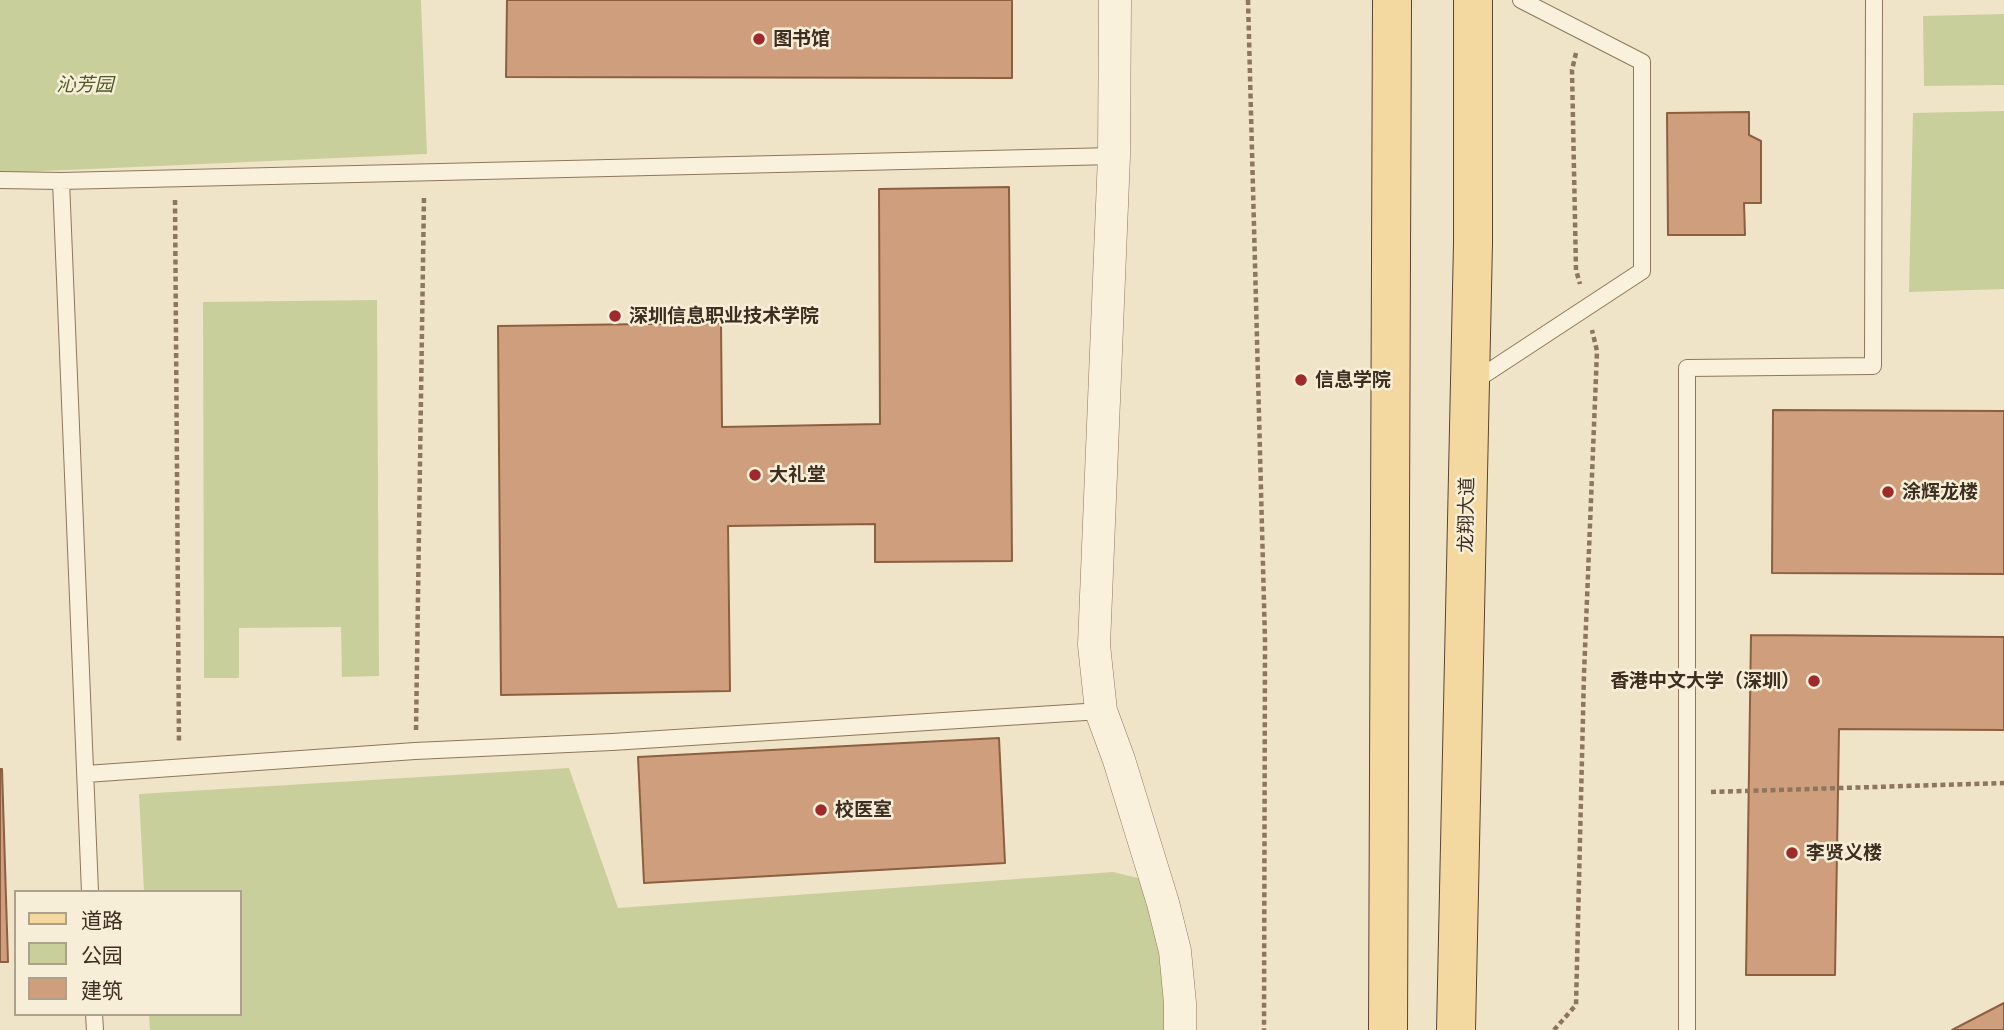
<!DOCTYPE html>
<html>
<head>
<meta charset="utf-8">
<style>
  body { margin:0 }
  #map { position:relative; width:2004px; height:1030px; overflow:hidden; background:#f0e4c8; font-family:"Roboto Serif","Noto Sans SC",serif }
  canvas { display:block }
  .legend { position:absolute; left:14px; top:890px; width:228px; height:126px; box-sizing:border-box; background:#f7eed8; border:2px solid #ada18e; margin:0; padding:9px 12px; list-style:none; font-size:21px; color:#3d2e20 }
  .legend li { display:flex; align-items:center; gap:14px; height:35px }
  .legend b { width:35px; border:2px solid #ada18e }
</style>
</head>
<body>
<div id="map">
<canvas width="2004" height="1030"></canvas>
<ul class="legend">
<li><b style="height:9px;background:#f3d9a0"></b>道路</li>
<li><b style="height:19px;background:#c9cf9b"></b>公园</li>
<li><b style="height:19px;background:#cf9f7d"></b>建筑</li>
</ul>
</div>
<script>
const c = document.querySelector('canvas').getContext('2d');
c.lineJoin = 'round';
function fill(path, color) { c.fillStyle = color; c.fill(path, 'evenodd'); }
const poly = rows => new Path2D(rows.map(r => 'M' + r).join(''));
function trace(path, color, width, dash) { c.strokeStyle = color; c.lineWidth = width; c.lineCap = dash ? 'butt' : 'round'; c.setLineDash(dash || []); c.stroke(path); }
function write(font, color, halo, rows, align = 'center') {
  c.font = font + ' "Roboto Serif","Noto Sans SC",serif'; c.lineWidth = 5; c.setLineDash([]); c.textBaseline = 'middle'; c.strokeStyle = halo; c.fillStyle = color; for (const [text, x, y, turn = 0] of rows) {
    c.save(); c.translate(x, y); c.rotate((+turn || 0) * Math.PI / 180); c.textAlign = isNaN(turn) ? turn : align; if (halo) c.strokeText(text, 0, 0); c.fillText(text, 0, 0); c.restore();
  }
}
const green = poly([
  [0,0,421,0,427,154,0,173],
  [2004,14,2004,85,1924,86,1923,16],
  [2004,111,2004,289,1909,292,1913,113],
  [377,300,379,676,342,677,341,627,239,628,239,678,204,678,203,302],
  [569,768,618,908,1113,872,1146,880,1158,913,1167,1030,150,1030,149,1014,240,1014,240,892,144,892,139,794]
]);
const building = poly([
  [507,0,1012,0,1012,78,506,77,507,0],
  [1749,112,1749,135,1761,141,1761,203,1744,203,1745,235,1668,235,1667,113,1749,112],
  [1009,187,1012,561,875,562,875,524,728,526,730,691,501,695,498,326,721,323,722,427,880,424,879,189,1009,187],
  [1773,410,2004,411,2004,574,1772,573,1773,410],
  [1751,635,2004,637,2004,730,1839,729,1835,975,1746,975,1751,635],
  [999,738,1005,863,644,883,638,757,999,738],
  [0,769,2,769,8,962,0,962,0,769],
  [2004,1003,2004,1030,1952,1030,2004,1003]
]);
const path = poly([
  [1248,0,1265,641,1264,1030],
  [1576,53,1572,70,1576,270,1580,284],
  [175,200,179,744],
  [416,730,424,196],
  [1711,792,2004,783],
  [1554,1030,1576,1005,1584,674,1597,351,1592,330]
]);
const lane = poly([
  [0,180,61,181,1114,156],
  [61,181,90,892],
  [1473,382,1642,271,1642,62,1521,0],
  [86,774,415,751,612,742,1101,711],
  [94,1014,95,1030],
  [1687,1030,1687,368,1873,366,1874,0]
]);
const street = poly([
  [1115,0,1114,156,1094,645,1101,711,1119,760,1163,903,1175,951,1180,1003,1180,1030]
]);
const primary = poly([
  [1388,1030,1392,0],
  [1456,1030,1473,243,1473,0]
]);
const markers = [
  [759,39,7,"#9e2a2b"],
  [615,316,7,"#9e2a2b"],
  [1301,380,7,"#9e2a2b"],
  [755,475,7,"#9e2a2b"],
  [1888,492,7,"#9e2a2b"],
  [1814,681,7,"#9e2a2b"],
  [821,810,7,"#9e2a2b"],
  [1792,853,7,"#9e2a2b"]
];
const poiNames = [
  ["图书馆",773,39],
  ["深圳信息职业技术学院",629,316],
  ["信息学院",1315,380],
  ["大礼堂",769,475],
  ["涂辉龙楼",1902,492],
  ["香港中文大学（深圳）",1800,681,"right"],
  ["校医室",835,810],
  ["李贤义楼",1806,853]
];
const parkNames = [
  ["沁芳园",85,85]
];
const streetNames = [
  ["龙翔大道",1467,515,-89]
];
fill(green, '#c9cf9b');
fill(building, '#cf9f7d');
trace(building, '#8d5f41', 2);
trace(lane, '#8d765c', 18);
trace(street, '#8d765c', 33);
trace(primary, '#5b4430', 40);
trace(path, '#8d765c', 4.5, [5, 3.5]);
trace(lane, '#faf1dc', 16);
trace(street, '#faf1dc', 32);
trace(primary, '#f3d9a0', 38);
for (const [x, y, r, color] of markers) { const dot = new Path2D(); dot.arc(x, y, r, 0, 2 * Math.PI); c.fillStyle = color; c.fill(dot); trace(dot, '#f7eed8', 2.5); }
write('bold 19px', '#3d2e20', '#f7eed8', poiNames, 'left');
write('italic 19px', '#4d5a26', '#f7eed8', parkNames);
write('19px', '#3d2e20', '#f7eed8', streetNames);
</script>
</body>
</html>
